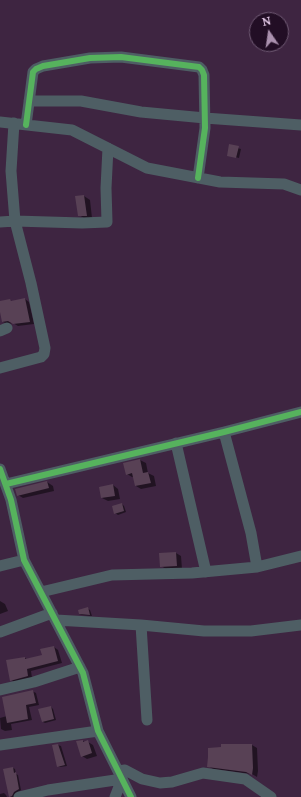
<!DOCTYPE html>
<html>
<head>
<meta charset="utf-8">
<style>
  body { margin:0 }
  #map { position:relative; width:301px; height:797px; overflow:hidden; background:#3e2541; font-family:Lora,serif }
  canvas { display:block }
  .north { position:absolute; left:249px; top:12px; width:40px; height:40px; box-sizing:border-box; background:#220e25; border:1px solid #705a74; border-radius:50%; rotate:347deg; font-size:11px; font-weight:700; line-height:16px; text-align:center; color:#e6cbea }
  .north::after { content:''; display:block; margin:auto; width:14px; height:18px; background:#ab91af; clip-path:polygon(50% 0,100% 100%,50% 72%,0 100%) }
</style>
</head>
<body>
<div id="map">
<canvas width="301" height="797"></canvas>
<div class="north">N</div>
</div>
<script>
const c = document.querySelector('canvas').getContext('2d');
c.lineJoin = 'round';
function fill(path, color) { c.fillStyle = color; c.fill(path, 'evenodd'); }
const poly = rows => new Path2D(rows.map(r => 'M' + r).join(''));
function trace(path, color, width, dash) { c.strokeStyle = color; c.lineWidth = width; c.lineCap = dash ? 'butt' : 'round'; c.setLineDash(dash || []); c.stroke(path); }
const shadow = poly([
  [230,146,241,149,239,158,231,156],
  [84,196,90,200,92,218,84,218,79,215],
  [25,299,29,302,34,324,18,326,13,323,8,324,3,322,0,302,10,300,13,302],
  [140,460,146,463,148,473,154,476,156,486,141,489,136,486,134,477,132,477,127,474],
  [47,482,53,486,54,491,23,498,18,495],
  [113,485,118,489,120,499,108,501,102,498],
  [122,504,124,506,126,512,118,515,115,513],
  [176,553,181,556,182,569,166,569,161,566],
  [0,601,5,604,8,611,0,614],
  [88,609,90,610,92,616,82,615,79,614],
  [54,647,58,650,62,663,31,671,32,678,15,682,11,680,25,658,27,659,43,656],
  [32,691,36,693,39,705,29,707,32,720,11,724,12,730,5,731,1,729,0,718,7,716],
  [51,707,53,709,56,720,45,723,43,722],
  [83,741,85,742,88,742,93,745,97,756,87,759,82,756],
  [58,745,61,746,67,766,60,767,58,766],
  [222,745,252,745,257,748,258,771,257,777,252,774,213,769,208,766,222,748],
  [13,768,15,769,16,774,18,775,21,790,16,793,15,797,12,797,10,796],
  [4,793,6,795,7,797,0,797,0,794]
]);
const building = poly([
  [229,144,239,146,236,158,227,156],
  [84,195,87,216,78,216,75,196],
  [25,298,30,322,13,324,8,321,2,322,0,312,0,301,10,299,11,301],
  [140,459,143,473,148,472,151,483,135,486,132,473,126,475,123,463],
  [47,481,49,488,17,496,15,489],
  [113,484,115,496,101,498,99,487],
  [122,503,124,511,114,514,112,506],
  [176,552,177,566,160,567,159,553],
  [88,607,90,615,79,614,78,610],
  [54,646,58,661,27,669,28,676,10,681,6,660,25,657,25,659,42,655,40,649],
  [33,690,36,703,26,705,28,719,7,723,2,697],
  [51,706,54,719,42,722,38,709],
  [83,740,83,742,88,740,92,753,81,757,76,741],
  [58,744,65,765,57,767,52,745],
  [221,744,252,744,253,768,252,775,246,772,207,767,208,757,208,748,221,747],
  [13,767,14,773,16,772,19,789,14,792,12,796,9,797,3,769]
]);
const street = poly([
  [29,101,81,101,141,112,205,118,301,125],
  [0,122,72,130,147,168,220,182,284,184,301,190],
  [26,125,33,72,36,69,43,66,90,58,121,57,199,67,202,70,204,75,205,128,198,178],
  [0,222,15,221,82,223,107,222,106,188,108,148],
  [0,331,7,328],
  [0,368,41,357,44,354,45,348,31,283,15,221,11,171,14,123],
  [224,432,251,533,257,567],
  [176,443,206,572],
  [0,469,11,500,24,560,83,673,98,731,131,797],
  [6,484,224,432,301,412],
  [0,566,24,560],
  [41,592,112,575,192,573,257,567,301,556],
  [56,620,141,625,204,631,251,631,301,625],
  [141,625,147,720],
  [0,632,52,613],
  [0,690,34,682,80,667],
  [0,745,98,731],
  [118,771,125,770,142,779,160,783,172,782,203,773,245,779,271,797],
  [19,797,48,790,122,779],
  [115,797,122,779]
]);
const cycleway = poly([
  [26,125,33,72,36,69,43,66,90,58,121,57,199,67,202,70,204,75,205,128,198,178],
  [0,469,11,500,24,560,83,673,98,731,131,797],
  [6,484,224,432,301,412]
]);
fill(shadow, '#0007');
fill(building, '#584155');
trace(street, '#4e5e64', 11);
trace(cycleway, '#56b35d', 6);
</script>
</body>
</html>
